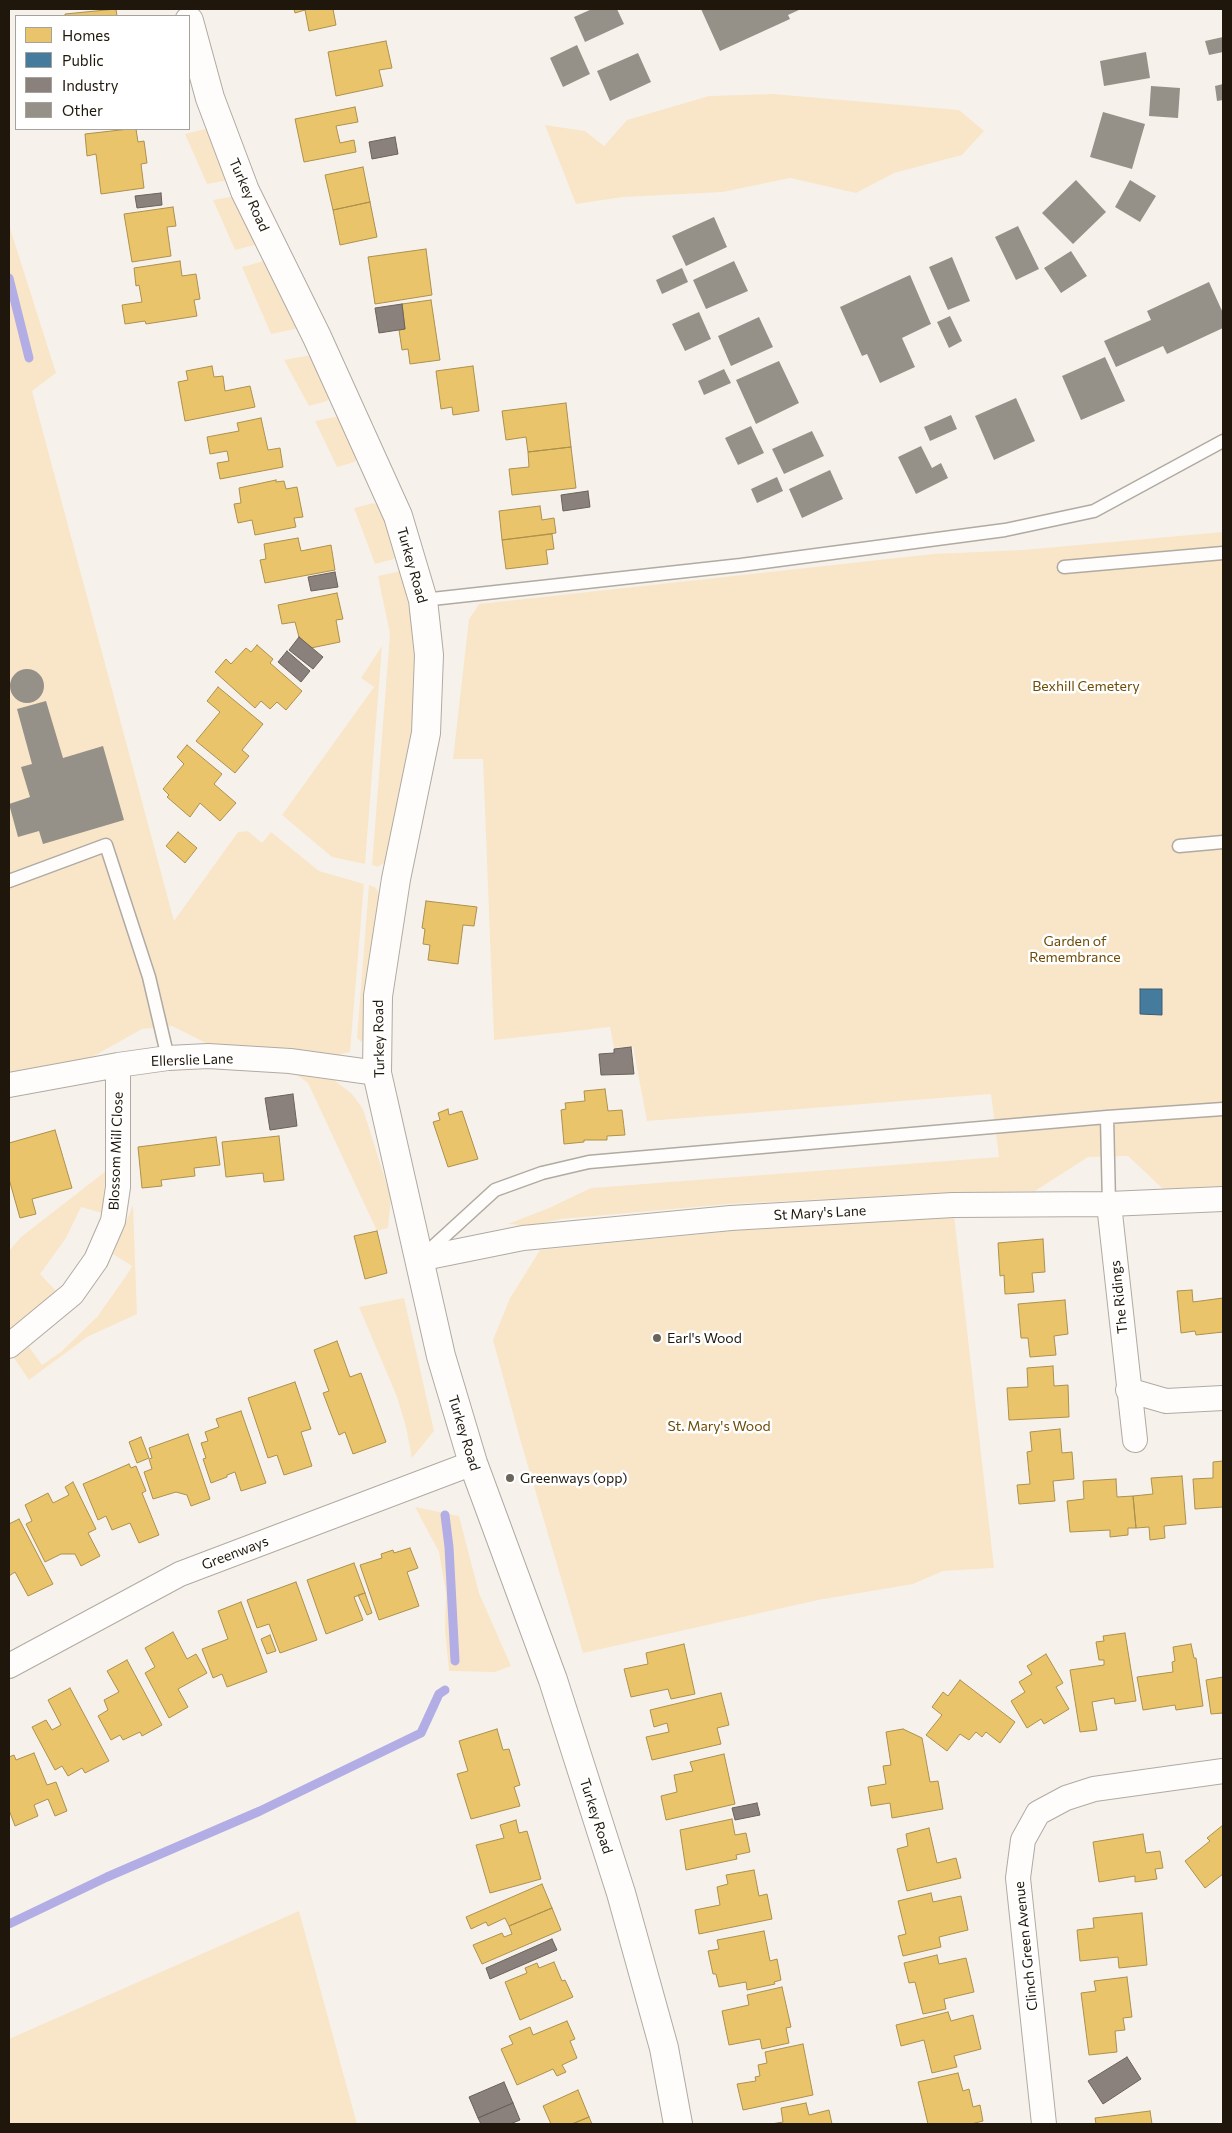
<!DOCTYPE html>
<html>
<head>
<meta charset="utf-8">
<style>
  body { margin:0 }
  #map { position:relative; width:1232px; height:2133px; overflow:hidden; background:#f6f2eb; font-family:Commissioner,sans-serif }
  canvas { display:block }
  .frame { position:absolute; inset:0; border:10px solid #1f170b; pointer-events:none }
  .legend { position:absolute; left:15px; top:15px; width:175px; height:115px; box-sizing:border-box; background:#fff; border:1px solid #a5a29d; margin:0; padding:6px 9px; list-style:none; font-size:15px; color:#1f170b }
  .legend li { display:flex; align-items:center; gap:10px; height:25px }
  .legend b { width:25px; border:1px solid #a5a29d }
</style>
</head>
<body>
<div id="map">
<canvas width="1232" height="2133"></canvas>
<div class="frame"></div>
<ul class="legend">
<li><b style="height:14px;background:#e9c46a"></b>Homes</li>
<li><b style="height:14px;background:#457b9d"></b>Public</li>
<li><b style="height:14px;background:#8a817c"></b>Industry</li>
<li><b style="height:14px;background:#959088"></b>Other</li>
</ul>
</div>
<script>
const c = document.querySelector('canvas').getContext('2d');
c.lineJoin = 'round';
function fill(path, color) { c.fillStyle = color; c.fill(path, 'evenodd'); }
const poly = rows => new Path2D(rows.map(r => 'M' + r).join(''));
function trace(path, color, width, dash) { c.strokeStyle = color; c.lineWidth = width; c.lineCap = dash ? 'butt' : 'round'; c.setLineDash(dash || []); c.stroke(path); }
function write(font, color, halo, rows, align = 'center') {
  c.font = font + ' Commissioner,sans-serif'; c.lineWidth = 5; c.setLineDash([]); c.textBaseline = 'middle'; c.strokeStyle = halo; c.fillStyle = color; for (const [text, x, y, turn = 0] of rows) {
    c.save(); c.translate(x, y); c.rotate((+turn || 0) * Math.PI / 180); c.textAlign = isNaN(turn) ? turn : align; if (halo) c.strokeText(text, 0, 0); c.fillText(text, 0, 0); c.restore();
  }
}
const green = poly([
  [773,94,959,110,984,131,962,155,894,173,856,193,790,178,723,192,623,197,576,204,545,125,585,131,604,146,627,120,709,96],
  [209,128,229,180,207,184,185,134],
  [235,196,259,244,235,250,213,200],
  [9,225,56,373,32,391,174,921,238,832,248,831,262,843,271,832,319,871,364,884,350,1052,337,1055,290,1049,208,1044,172,1026,142,1029,85,1061,9,1075],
  [267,260,300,328,271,334,242,267],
  [306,356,313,357,331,395,327,401,309,406,284,360],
  [334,417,341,418,357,457,355,462,337,467,315,421],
  [373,503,378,506,398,553,394,559,375,564,354,508],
  [1223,532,1223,1186,1163,1189,1128,1156,1088,1157,1035,1191,951,1193,729,1204,561,1219,530,1226,508,1224,549,1208,591,1188,999,1157,991,1094,647,1121,633,1047,614,1048,610,1027,494,1040,483,759,453,759,469,619,479,604,933,554,1023,550],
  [401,571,414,631,414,734,388,860,378,867,372,865,390,634,378,576],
  [382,646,365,864,332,857,282,815,374,687,361,678],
  [369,885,376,888,380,896,363,1039,361,1042,357,1038],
  [297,1075,334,1080,352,1094,363,1109,391,1198,388,1228,377,1231,308,1083],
  [106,1171,102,1213,81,1207,66,1238,40,1274,56,1291,9,1329,9,1251,21,1237],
  [133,1205,137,1314,87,1337,29,1380,14,1358,29,1347,42,1365,61,1352,97,1317,126,1276,132,1266,113,1254],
  [954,1215,994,1568,943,1571,913,1584,818,1600,583,1653,520,1439,493,1340,510,1298,540,1250,731,1231],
  [404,1298,434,1431,412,1458,406,1427,397,1397,359,1307],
  [415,1507,459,1516,479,1593,511,1666,495,1672,449,1671,445,1630,446,1593,439,1552],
  [299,1911,357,2124,9,2124,9,2039]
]);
const homes = poly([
  [116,9,117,16,65,16,65,14,116,9],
  [294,9,333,9,336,25,309,31,305,10,295,13,294,9],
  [386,41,392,68,379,70,383,86,336,96,328,52,386,41],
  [355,107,358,122,336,126,340,143,354,140,356,152,304,162,295,119,355,107],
  [129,129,136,129,138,142,144,141,147,163,141,164,144,188,101,194,96,154,87,156,85,134,129,129],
  [363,167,370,202,333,210,325,175,363,167],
  [370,202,377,237,340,245,333,210,370,202],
  [173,207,176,226,167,227,171,256,132,262,124,214,173,207],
  [426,249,432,295,375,304,368,257,426,249],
  [180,261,182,276,196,274,200,299,194,300,197,316,146,324,145,321,125,324,122,305,142,302,139,285,136,286,134,268,180,261],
  [431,300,440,360,410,364,408,349,402,350,399,330,405,329,402,304,431,300],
  [212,366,214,377,223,376,225,391,250,386,255,407,185,421,178,382,188,380,186,371,212,366],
  [473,366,479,411,453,415,452,407,441,409,436,371,473,366],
  [566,403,571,447,528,452,526,437,506,440,502,411,566,403],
  [261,418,268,450,280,448,283,467,220,479,217,463,229,461,227,451,210,454,207,437,239,431,237,423,261,418],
  [571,447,576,488,512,495,509,469,529,467,528,452,571,447],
  [276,480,276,482,284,481,286,489,297,487,303,517,294,518,296,527,255,535,252,520,238,523,234,504,241,503,239,488,276,480],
  [540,506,542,520,554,518,556,533,502,540,499,511,540,506],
  [552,534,554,549,546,550,548,564,506,569,502,540,552,534],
  [298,538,301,551,331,545,335,570,265,583,260,560,266,559,264,544,298,538],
  [337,593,343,619,336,620,340,642,311,648,299,637,295,622,282,624,278,605,337,593],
  [257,645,273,659,270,663,302,691,286,710,277,702,270,709,261,701,255,708,215,672,226,659,231,664,246,648,251,652,257,645],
  [218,687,263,724,242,750,249,756,235,773,196,741,220,712,207,701,218,687],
  [187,745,222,774,214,784,236,803,220,821,200,803,190,817,167,797,169,795,163,789,184,764,177,757,187,745],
  [178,832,197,848,185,863,166,846,178,832],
  [426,901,477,907,474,926,463,925,458,964,428,960,430,945,423,944,425,929,422,928,426,901],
  [605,1089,608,1111,622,1110,625,1135,607,1136,607,1140,584,1140,584,1142,564,1144,561,1110,566,1109,565,1103,585,1101,584,1091,605,1089],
  [448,1109,449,1115,462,1111,478,1159,448,1167,433,1122,440,1120,438,1113,448,1109],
  [55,1130,72,1188,32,1199,36,1214,20,1218,9,1179,9,1143,55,1130],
  [279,1136,284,1180,264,1182,263,1173,226,1177,222,1142,279,1136],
  [216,1137,220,1165,194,1168,195,1176,161,1180,162,1186,142,1188,138,1147,216,1137],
  [377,1231,387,1273,365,1279,354,1236,377,1231],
  [1043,1239,1045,1272,1032,1273,1034,1292,1005,1294,1004,1275,1000,1276,998,1243,1043,1239],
  [1192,1290,1193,1302,1223,1298,1223,1332,1196,1335,1195,1331,1181,1333,1177,1291,1192,1290],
  [1065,1300,1068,1334,1054,1336,1056,1355,1030,1357,1028,1338,1021,1338,1018,1304,1065,1300],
  [337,1341,350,1377,361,1373,386,1442,353,1454,345,1432,339,1435,323,1393,329,1391,314,1350,337,1341],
  [1053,1366,1054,1386,1068,1385,1069,1417,1009,1420,1007,1388,1028,1387,1027,1368,1053,1366],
  [295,1382,311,1429,301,1432,312,1466,284,1475,277,1455,268,1458,248,1398,295,1382],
  [241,1411,266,1483,241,1491,235,1472,227,1475,227,1477,211,1483,203,1459,206,1458,201,1443,208,1441,205,1432,219,1427,216,1419,241,1411],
  [1060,1429,1062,1453,1072,1452,1074,1479,1053,1481,1055,1501,1019,1504,1017,1485,1030,1484,1027,1452,1032,1451,1030,1432,1060,1429],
  [188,1434,210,1499,191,1506,187,1495,176,1492,153,1499,144,1472,152,1469,149,1459,152,1458,149,1448,188,1434],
  [141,1437,149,1458,137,1463,129,1442,141,1437],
  [1223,1461,1223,1507,1195,1509,1193,1479,1213,1478,1213,1462,1223,1461],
  [129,1464,131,1468,136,1466,146,1491,142,1493,159,1535,139,1543,130,1523,112,1530,106,1516,98,1520,83,1484,129,1464],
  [1182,1476,1186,1524,1164,1526,1165,1538,1150,1540,1149,1527,1136,1528,1133,1496,1153,1494,1151,1478,1182,1476],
  [1116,1479,1117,1497,1133,1496,1136,1528,1128,1528,1128,1535,1110,1537,1110,1530,1070,1532,1067,1501,1084,1499,1083,1481,1116,1479],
  [73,1482,96,1529,88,1533,100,1556,81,1566,75,1554,61,1554,45,1562,26,1524,32,1521,25,1505,48,1493,53,1503,69,1495,65,1487,73,1482],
  [19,1519,53,1584,28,1596,15,1572,9,1576,9,1524,19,1519],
  [410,1548,418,1568,407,1572,419,1606,379,1620,360,1565,382,1558,381,1554,393,1550,394,1553,410,1548],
  [354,1563,365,1593,354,1597,363,1620,326,1634,307,1580,354,1563],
  [296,1582,317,1640,280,1653,269,1624,257,1628,247,1600,296,1582],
  [365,1593,372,1613,367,1615,358,1595,365,1593],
  [241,1602,267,1672,227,1687,222,1674,213,1678,202,1649,228,1639,218,1611,241,1602],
  [173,1632,187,1659,196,1654,207,1673,178,1689,188,1707,169,1718,145,1673,155,1667,145,1648,173,1632],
  [1125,1633,1136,1701,1115,1704,1114,1698,1092,1702,1097,1730,1080,1732,1070,1670,1104,1665,1104,1660,1099,1660,1096,1642,1104,1641,1103,1636,1125,1633],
  [270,1635,276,1651,267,1654,261,1639,270,1635],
  [684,1644,695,1694,671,1699,668,1689,631,1697,624,1669,648,1664,646,1653,684,1644],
  [1191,1644,1194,1658,1196,1658,1203,1706,1176,1710,1175,1705,1143,1710,1137,1677,1173,1672,1172,1662,1175,1661,1173,1647,1191,1644],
  [1046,1654,1063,1683,1056,1687,1069,1709,1044,1724,1041,1719,1027,1728,1011,1701,1025,1692,1019,1682,1032,1674,1027,1666,1046,1654],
  [127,1660,162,1725,142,1736,140,1732,123,1740,120,1735,111,1740,98,1716,108,1710,104,1700,119,1692,107,1671,127,1660],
  [1223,1677,1223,1713,1211,1714,1206,1680,1223,1677],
  [960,1680,1015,1722,1000,1743,986,1732,982,1737,976,1732,969,1740,960,1734,947,1751,926,1735,942,1715,932,1707,943,1692,948,1696,960,1680],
  [70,1688,109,1761,85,1773,82,1768,68,1776,62,1766,55,1770,32,1727,46,1720,52,1730,61,1725,48,1700,70,1688],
  [721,1693,729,1725,717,1728,721,1744,652,1760,646,1737,669,1732,667,1723,654,1727,650,1710,721,1693],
  [497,1729,503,1750,509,1749,520,1785,514,1787,520,1806,471,1819,457,1774,468,1771,459,1741,497,1729],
  [903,1729,922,1738,930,1782,938,1781,943,1809,892,1818,890,1803,871,1806,868,1787,886,1784,883,1766,891,1765,886,1732,903,1729],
  [34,1753,47,1785,56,1782,67,1811,55,1816,48,1799,34,1805,38,1816,15,1826,9,1810,9,1757,14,1755,16,1760,34,1753],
  [724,1754,735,1804,666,1820,661,1796,677,1792,674,1775,693,1771,690,1762,724,1754],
  [732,1819,735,1835,746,1833,750,1852,736,1855,737,1859,686,1870,680,1830,732,1819],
  [516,1820,519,1833,527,1831,541,1879,490,1893,476,1845,504,1838,500,1825,516,1820],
  [1223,1825,1223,1874,1205,1888,1185,1861,1210,1841,1207,1838,1223,1825],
  [929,1828,937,1863,956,1858,961,1878,907,1891,897,1849,908,1846,906,1834,929,1828],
  [1143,1834,1146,1853,1160,1851,1163,1868,1155,1869,1157,1879,1135,1882,1135,1876,1099,1882,1093,1842,1143,1834],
  [754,1870,759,1896,767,1894,772,1919,699,1934,695,1910,720,1905,717,1887,728,1884,726,1875,754,1870],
  [542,1884,552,1908,509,1926,505,1918,488,1926,486,1922,471,1929,466,1917,542,1884],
  [931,1893,933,1902,961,1896,968,1930,939,1937,941,1947,903,1956,898,1936,906,1934,898,1901,931,1893],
  [552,1908,561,1930,482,1964,473,1945,502,1933,504,1937,512,1934,509,1926,552,1908],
  [1142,1913,1147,1965,1119,1968,1118,1957,1080,1961,1077,1930,1094,1928,1093,1918,1142,1913],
  [764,1931,770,1961,777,1959,781,1980,774,1982,775,1984,747,1990,746,1982,719,1987,716,1974,713,1974,708,1951,719,1949,717,1940,764,1931],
  [937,1955,939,1964,966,1958,974,1992,944,1999,946,2009,923,2014,915,1982,909,1983,904,1963,937,1955],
  [554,1962,562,1981,565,1980,573,1997,520,2020,505,1982,527,1973,525,1968,537,1963,539,1968,554,1962],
  [1127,1977,1132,2017,1123,2018,1125,2030,1115,2031,1117,2052,1089,2055,1081,1993,1096,1991,1094,1981,1127,1977],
  [782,1987,791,2027,786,2028,789,2043,762,2049,760,2039,729,2045,722,2011,749,2005,747,1995,782,1987],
  [948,2012,951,2021,973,2015,981,2049,954,2056,957,2067,932,2073,924,2040,901,2046,896,2025,948,2012],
  [567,2021,575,2039,570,2041,577,2058,562,2065,566,2072,557,2076,553,2069,517,2085,501,2049,513,2044,509,2036,530,2027,533,2035,567,2021],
  [803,2044,813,2095,743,2110,737,2084,756,2081,755,2077,760,2076,758,2065,767,2063,765,2052,803,2044],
  [958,2073,963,2091,969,2089,973,2107,980,2105,983,2121,971,2124,928,2124,918,2082,958,2073],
  [578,2090,589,2117,572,2124,551,2124,543,2106,578,2090],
  [806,2103,809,2115,829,2110,832,2124,771,2124,783,2122,781,2108,806,2103],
  [1150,2111,1152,2124,1096,2124,1095,2118,1150,2111],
  [589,2117,592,2124,572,2124,589,2117]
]);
const public = poly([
  [1140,989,1162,989,1162,1015,1140,1014,1140,989]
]);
const industry = poly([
  [395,137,398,154,372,159,369,142,395,137],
  [161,193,162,205,137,208,135,196,161,193],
  [402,304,405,329,379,333,375,308,402,304],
  [588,491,590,507,563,511,561,495,588,491],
  [335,572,338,587,311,591,308,577,335,572],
  [299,637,323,657,313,669,289,650,299,637],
  [287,651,310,671,301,682,278,662,287,651],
  [631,1047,634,1074,601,1075,599,1054,614,1053,614,1049,631,1047],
  [293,1094,297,1126,270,1130,265,1098,293,1094],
  [757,1803,760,1815,735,1820,732,1808,757,1803],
  [552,1939,557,1950,490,1979,486,1968,552,1939],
  [1127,2057,1141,2079,1103,2104,1088,2081,1127,2057],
  [504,2082,513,2103,478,2118,469,2097,504,2082],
  [513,2103,520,2120,510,2124,481,2124,478,2118,513,2103]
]);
const stream = poly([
  [9,278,29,358],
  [445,1515,449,1547,455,1661],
  [9,1924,107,1877,260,1811,421,1733,439,1694,445,1690]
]);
const building = poly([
  [592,9,617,9,624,24,585,42,574,17],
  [701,9,801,9,788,15,790,19,720,51],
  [1223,37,1223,52,1209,55,1205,41],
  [577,45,590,74,563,87,550,58],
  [1146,52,1150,78,1104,86,1100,61],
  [638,53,651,82,610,101,597,71],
  [1223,84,1223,100,1217,101,1215,86],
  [1151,86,1180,88,1178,118,1149,116],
  [1103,112,1145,124,1132,169,1090,157],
  [1076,180,1106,212,1073,244,1042,213],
  [1130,180,1156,196,1140,222,1115,207],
  [714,217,727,247,686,266,672,236],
  [1018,226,1039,269,1016,280,995,237],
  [1071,251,1087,276,1061,293,1044,268],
  [952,257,970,301,948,310,929,267],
  [734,261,748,291,706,309,693,280],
  [682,268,688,282,662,294,656,280],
  [910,275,931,324,902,338,915,367,880,383,867,354,862,356,840,307],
  [1209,282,1223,313,1223,328,1167,354,1163,346,1116,367,1104,341,1151,320,1147,311],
  [699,312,711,339,685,351,672,324],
  [950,316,962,341,949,348,937,322],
  [759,317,773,347,731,366,718,336],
  [1105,357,1125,401,1081,420,1062,376],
  [779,361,799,403,756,424,736,380],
  [724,369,731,383,704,395,698,381],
  [1016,398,1035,441,994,460,975,416],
  [951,415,957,429,930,441,924,427],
  [751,426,764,453,738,465,725,438],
  [812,431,824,456,784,474,772,449],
  [921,446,932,468,941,463,948,478,916,494,898,457],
  [830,470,843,499,802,518,789,489],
  [777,477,783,491,757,503,751,489],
  '10 686a17 17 0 1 1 34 0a17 17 0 1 1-34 0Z',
  [46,701,63,758,103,746,124,820,43,844,39,831,18,837,9,804,30,797,21,767,32,764,17,709]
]);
const lane = poly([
  [1064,567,1223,553],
  [423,600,741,565,1005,530,1094,511,1223,441],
  [1179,846,1223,842],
  [9,881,106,845,149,977,168,1058],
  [1107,1117,1109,1204],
  [425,1254,495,1190,542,1173,589,1162,1107,1117,1223,1109]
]);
const street = poly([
  [9,1085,118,1065,168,1058,208,1056,290,1061,377,1073],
  [1109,1204,1135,1440],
  [419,1259,523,1238,731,1218,953,1205,1109,1204,1223,1199],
  [9,1346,72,1294,96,1260,113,1221,118,1187,118,1065],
  [1128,1390,1166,1401,1223,1398],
  [9,1666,180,1574,473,1463],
  [1044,2124,1018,1878,1023,1840,1038,1813,1066,1798,1094,1789,1223,1771]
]);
const secondary = poly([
  [189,21,210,98,245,191,317,337,398,516,423,600,429,655,426,733,396,879,378,996,377,1073,441,1356,473,1463,553,1680,621,1893,664,2048,678,2124]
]);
const markers = [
  [657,1338,5,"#6a6459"],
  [510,1478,5,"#6a6459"]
];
const streetNames = [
  ["Turkey Road",249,195,66],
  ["Turkey Road",412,565,74],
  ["Turkey Road",379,1039,-91],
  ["Ellerslie Lane",192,1060,-2],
  ["Blossom Mill Close",116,1151,-88],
  ["St Mary's Lane",820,1213,-3],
  ["The Ridings",1119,1297,-96],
  ["Turkey Road",464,1433,73],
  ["Greenways",235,1553,-21],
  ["Turkey Road",596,1816,72],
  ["Clinch Green Avenue",1026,1946,-96]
];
const parkNames = [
  ["Bexhill Cemetery",1086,686],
  ["Garden of",1075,941],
  ["Remembrance",1075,957],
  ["St. Mary's Wood",719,1426]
];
const poiNames = [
  ["Earl's Wood",667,1338],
  ["Greenways (opp)",520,1478]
];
fill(green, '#f9e6c9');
fill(homes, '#e9c46a');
trace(homes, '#ac904e', 1);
fill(public, '#457b9d');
trace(public, '#3a5d71', 1);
fill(industry, '#8a817c');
trace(industry, '#6a615a', 1);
trace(stream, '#b2ade5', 9);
fill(building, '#959088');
trace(lane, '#b0aaa1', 15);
trace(street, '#b0aaa1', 26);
trace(secondary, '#b0aaa1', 30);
trace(lane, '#fefdfc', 12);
trace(street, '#fefdfc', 24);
trace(secondary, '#fefdfc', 28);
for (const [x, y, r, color] of markers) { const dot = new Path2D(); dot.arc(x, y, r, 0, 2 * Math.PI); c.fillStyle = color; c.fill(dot); trace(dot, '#fff', 2); }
write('14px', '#1f170b', '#fff', streetNames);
write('14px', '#6e4b04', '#fff', parkNames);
write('14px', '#1f170b', '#fff', poiNames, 'left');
</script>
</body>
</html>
